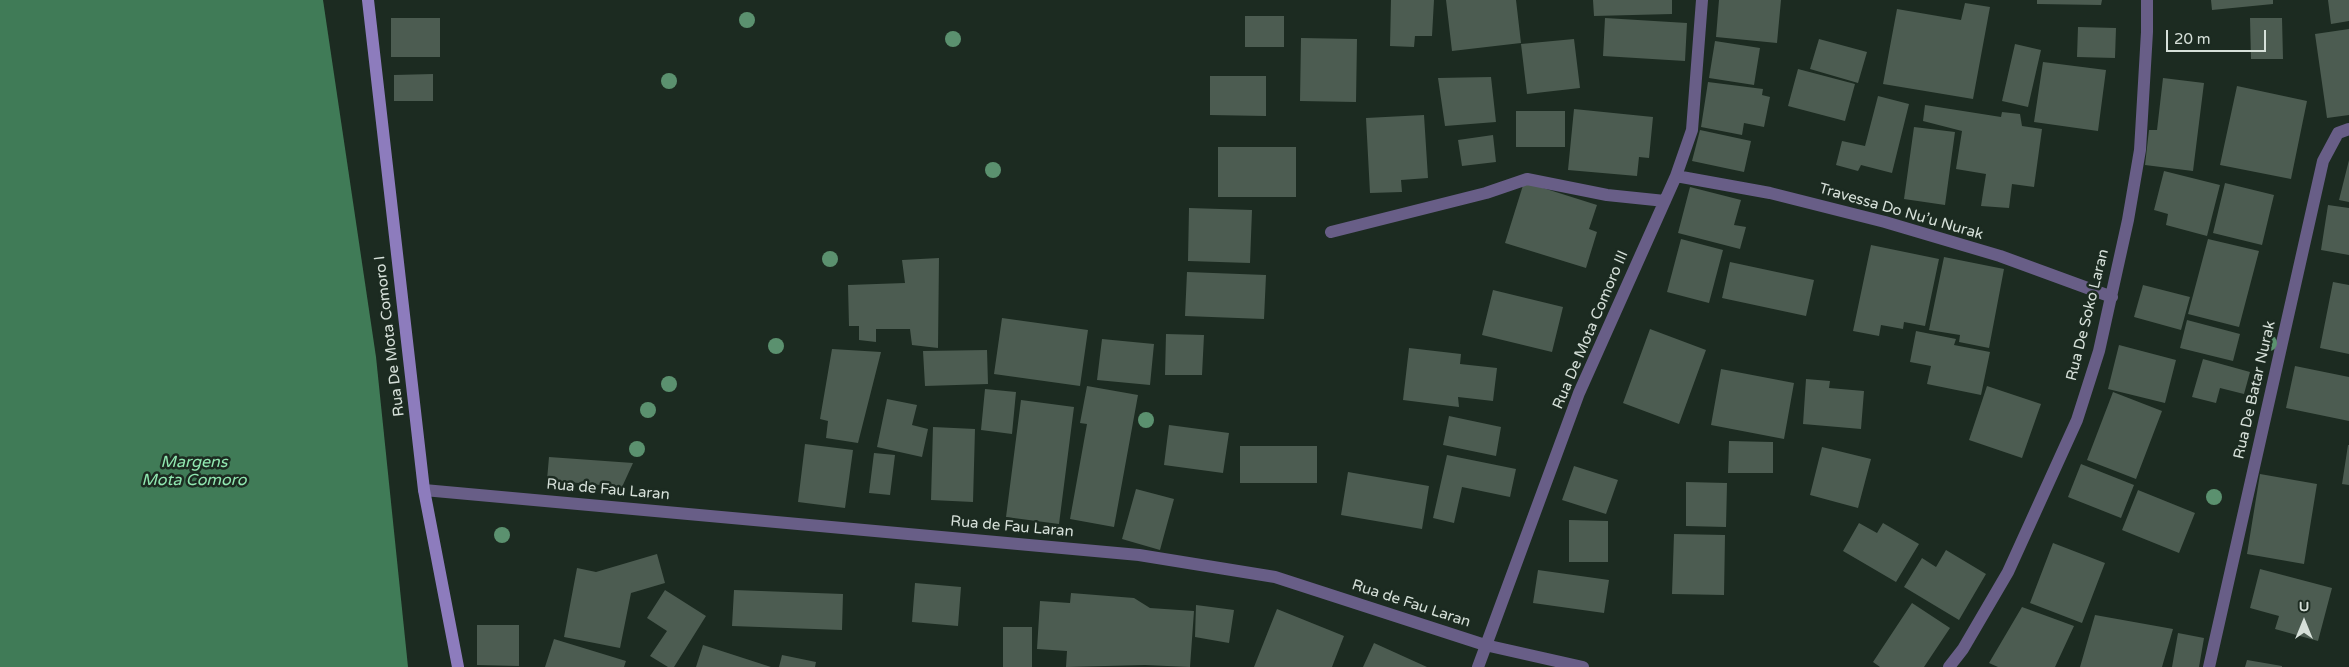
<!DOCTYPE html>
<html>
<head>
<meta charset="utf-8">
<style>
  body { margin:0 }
  #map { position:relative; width:2349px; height:667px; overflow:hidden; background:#1c2b21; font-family:"Varela Round",sans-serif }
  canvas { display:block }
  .north { position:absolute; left:2279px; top:597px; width:50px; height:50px; -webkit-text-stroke:4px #1c2b21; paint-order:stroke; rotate:0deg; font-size:14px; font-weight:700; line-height:20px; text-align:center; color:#d6e0d9 }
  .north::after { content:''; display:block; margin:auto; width:18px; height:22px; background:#d6e0d9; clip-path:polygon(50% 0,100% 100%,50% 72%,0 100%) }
  .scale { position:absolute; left:2166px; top:30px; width:100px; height:22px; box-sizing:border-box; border:2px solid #d6e0d9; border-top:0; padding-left:6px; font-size:15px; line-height:18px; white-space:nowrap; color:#d6e0d9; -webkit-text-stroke:4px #1c2b21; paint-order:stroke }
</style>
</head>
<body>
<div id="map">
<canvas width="2349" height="667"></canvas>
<div class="north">U</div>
<div class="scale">20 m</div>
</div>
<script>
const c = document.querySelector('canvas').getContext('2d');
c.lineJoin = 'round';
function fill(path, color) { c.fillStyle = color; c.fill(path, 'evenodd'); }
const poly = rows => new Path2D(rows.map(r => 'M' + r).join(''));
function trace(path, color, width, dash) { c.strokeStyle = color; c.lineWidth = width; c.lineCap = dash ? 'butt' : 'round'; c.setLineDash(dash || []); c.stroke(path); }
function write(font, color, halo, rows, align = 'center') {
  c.font = font + ' "Varela Round",sans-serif'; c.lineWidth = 5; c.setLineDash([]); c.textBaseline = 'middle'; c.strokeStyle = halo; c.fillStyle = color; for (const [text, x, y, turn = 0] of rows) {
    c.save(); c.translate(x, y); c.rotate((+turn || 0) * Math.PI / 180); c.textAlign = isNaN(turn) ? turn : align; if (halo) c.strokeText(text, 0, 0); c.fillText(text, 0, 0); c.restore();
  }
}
const water = poly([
  [0,0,323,0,376,357,408,667,0,667]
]);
const building = poly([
  [1391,0,1434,0,1432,36,1415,36,1414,47,1390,46],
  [1446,0,1516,0,1521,43,1452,51],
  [1593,0,1672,0,1672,14,1594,16],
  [1719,0,1781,0,1777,43,1716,37],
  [2037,0,2102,0,2101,5,2037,4],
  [2211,0,2273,0,2273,4,2212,10],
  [2328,0,2349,0,2349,21,2331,24],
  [1965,3,1990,7,1973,99,1883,84,1897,9,1961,20],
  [1245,16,1284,16,1284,47,1245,47],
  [391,18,440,18,440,57,391,57],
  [1605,18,1687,23,1685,61,1603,56],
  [2250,18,2282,18,2283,59,2251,59],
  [2078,27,2116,28,2115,58,2077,57],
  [2349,29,2349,115,2327,118,2315,34],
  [1301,38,1357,39,1356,102,1300,101],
  [1574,39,1580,88,1527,94,1521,44],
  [1819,39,1867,52,1858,83,1810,69],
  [1715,41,1760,48,1754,85,1709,78],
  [2015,44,2041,50,2028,107,2002,101],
  [2043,62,2106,70,2098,131,2034,122],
  [1798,69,1855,84,1845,121,1788,106],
  [433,74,433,101,394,101,394,75],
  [1210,76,1266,76,1266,116,1210,115],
  [1491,77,1496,122,1445,126,1438,78],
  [2163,78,2204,83,2193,171,2145,165,2149,130,2157,130],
  [1708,82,1763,89,1762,95,1770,97,1764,127,1744,123,1742,135,1701,127],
  [2237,86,2307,101,2291,179,2220,165],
  [1878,96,1909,104,1892,173,1861,165,1858,171,1836,165,1842,141,1865,146],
  [1925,105,2001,117,2002,112,2020,114,2022,126,2042,129,2034,187,2012,184,2009,208,1981,206,1986,174,1956,169,1962,131,1923,121],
  [1574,109,1653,117,1649,158,1639,157,1637,176,1568,170],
  [1516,111,1565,111,1565,147,1516,147],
  [1424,115,1428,178,1401,180,1402,192,1370,193,1366,118],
  [1914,127,1955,132,1945,205,1904,199],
  [1700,130,1751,141,1744,172,1692,161],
  [1493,135,1496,162,1462,166,1458,140],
  [1218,147,1296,147,1296,197,1218,197],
  [2349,160,2349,202,2339,200],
  [2164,171,2220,185,2207,236,2166,225,2168,214,2154,210],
  [1524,182,1597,205,1589,229,1597,232,1586,268,1505,243],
  [2225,183,2274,195,2262,245,2213,233],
  [1690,187,1741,200,1734,225,1746,227,1740,249,1678,233],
  [2328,205,2349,208,2349,255,2321,250],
  [1189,208,1252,210,1250,263,1188,261],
  [1681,239,1723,250,1709,303,1667,292],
  [2208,239,2259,251,2239,327,2188,314],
  [1871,245,1939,259,1925,326,1904,322,1903,329,1881,325,1879,336,1853,331],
  [1944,257,2004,269,1989,348,1959,342,1960,335,1929,330],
  [939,258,938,348,912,345,910,329,876,329,876,342,859,340,859,326,849,326,848,285,905,283,902,260],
  [1730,262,1814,280,1806,316,1722,298],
  [1187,272,1266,275,1264,319,1185,316],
  [2333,282,2349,285,2349,354,2320,348],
  [2143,285,2190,297,2181,330,2134,317],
  [1493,290,1563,307,1552,352,1482,335],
  [1002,318,1088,330,1080,386,994,374],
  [2187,320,2240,334,2233,361,2180,348],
  [1650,329,1706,350,1679,424,1623,403],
  [1916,331,1956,339,1954,345,1990,352,1981,395,1927,384,1931,366,1910,362],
  [1166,334,1204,335,1202,375,1165,375],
  [1102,339,1154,344,1150,385,1097,380],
  [2119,345,2176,360,2165,403,2108,389],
  [1409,348,1461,354,1460,364,1497,368,1493,401,1458,397,1459,407,1403,400],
  [832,349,881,352,858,443,826,438,828,421,820,419],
  [987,350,988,384,925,386,923,351],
  [2203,359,2250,372,2244,394,2220,388,2216,403,2192,397],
  [2295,366,2349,377,2349,421,2286,408],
  [1721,369,1794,383,1784,439,1711,425],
  [1806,379,1830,381,1829,388,1864,391,1861,429,1803,424],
  [1087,386,1138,395,1114,527,1070,519,1087,424,1080,423],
  [1987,386,2041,404,2022,458,1969,440],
  [985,389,1016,392,1012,434,981,430],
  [2113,392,2162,411,2136,479,2087,460],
  [887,399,917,405,912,425,928,429,922,457,877,447],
  [1021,400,1074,407,1059,524,1006,517],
  [1449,416,1501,427,1496,456,1443,445],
  [1169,425,1229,433,1223,473,1164,465],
  [933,427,975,429,973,502,931,500],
  [1729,441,1773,442,1773,473,1728,473],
  [805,444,853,450,845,508,798,502],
  [2348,445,2349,445,2349,485,2342,484],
  [1240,446,1317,446,1317,483,1240,483],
  [1822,447,1871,459,1858,508,1810,495],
  [874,453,895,455,890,495,869,493],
  [1447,455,1516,469,1510,497,1462,487,1454,523,1433,518],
  [549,457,633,463,622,487,547,480],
  [2081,464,2134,485,2121,518,2068,497],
  [1574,466,1618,480,1606,514,1562,500],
  [1348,472,1429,486,1422,529,1341,515],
  [2260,474,2317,484,2304,564,2247,554],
  [1686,482,1727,483,1726,527,1686,526],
  [1136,489,1174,499,1160,550,1122,539],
  [2138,490,2195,513,2179,553,2122,530],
  [1569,520,1608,521,1608,562,1569,562],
  [1859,523,1877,533,1883,523,1919,544,1896,582,1843,551],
  [1674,534,1725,535,1724,595,1672,594],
  [2053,543,2105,563,2082,623,2030,603],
  [1946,550,1986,574,1959,620,1904,587,1922,558,1936,567],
  [657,554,665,583,631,593,620,648,564,637,577,568,596,572],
  [2260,569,2332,588,2318,641,2275,629,2279,616,2250,608],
  [1538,570,1609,580,1604,613,1533,603],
  [915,583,961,587,958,626,912,622],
  [665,590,706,616,674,667,668,667,650,656,667,631,647,618],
  [734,590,843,594,842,630,732,626],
  [1071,593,1134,598,1150,608,1194,611,1190,667,1145,665,1066,667,1067,651,1037,649,1040,601,1070,603],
  [1912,603,1950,628,1924,667,1880,667,1873,662],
  [1196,605,1234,610,1229,643,1195,637],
  [2022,607,2074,626,2055,667,1998,667,1989,663],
  [1277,609,1344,636,1332,667,1254,667],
  [2095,615,2173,629,2162,667,2080,667],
  [477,625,519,625,519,666,477,665],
  [1003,627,1032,627,1032,667,1003,667],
  [2178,633,2204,638,2199,667,2172,667],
  [554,639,626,661,624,667,545,667],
  [1374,643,1427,667,1363,667],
  [703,645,771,667,696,667],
  [782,655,816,662,815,667,779,667],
  [2247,660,2282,666,2282,667,2245,667]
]);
const street = poly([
  [1676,176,1770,193,1885,222,2000,256,2112,297],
  [1331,232,1486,193,1527,179,1607,195,1665,201],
  [424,490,1139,555,1275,577,1485,645,1583,667],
  [1478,667,1579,393,1676,176,1692,130,1702,0],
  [1949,667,1963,649,2008,572,2077,420,2099,351,2128,220,2140,150,2147,32,2147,0],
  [2209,667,2323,161,2338,133,2349,129]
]);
const secondary = poly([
  [368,0,424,490,458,667]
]);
const trees = [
  [747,20],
  [953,39],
  [669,81],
  [993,170],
  [830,259],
  [2269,343],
  [776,346],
  [669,384],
  [648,410],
  [1146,420],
  [637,449],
  [2214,497],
  [502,535]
];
const streetNames = [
  ["Travessa Do Nu’u Nurak",1901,212,16],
  ["Rua De Soko Laran",2088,315,-76],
  ["Rua De Mota Comoro III",1591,330,-67],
  ["Rua De Mota Comoro I",390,336,-97],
  ["Rua De Batar Nurak",2255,390,-77],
  ["Rua de Fau Laran",608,490,5],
  ["Rua de Fau Laran",1012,527,5],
  ["Rua de Fau Laran",1411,604,18]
];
const waterNames = [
  ["Margens",194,463],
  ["Mota Comoro",194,481]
];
fill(water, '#407b57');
fill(building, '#4c5c51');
trace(street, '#685e87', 12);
trace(secondary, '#8d7cbd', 12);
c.fillStyle = '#5b916f';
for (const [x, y] of trees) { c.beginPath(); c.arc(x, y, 8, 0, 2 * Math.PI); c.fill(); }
write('15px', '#d6e0d9', '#1c2b21', streetNames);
write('italic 16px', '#91e8b1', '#1c2b21', waterNames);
</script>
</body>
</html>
